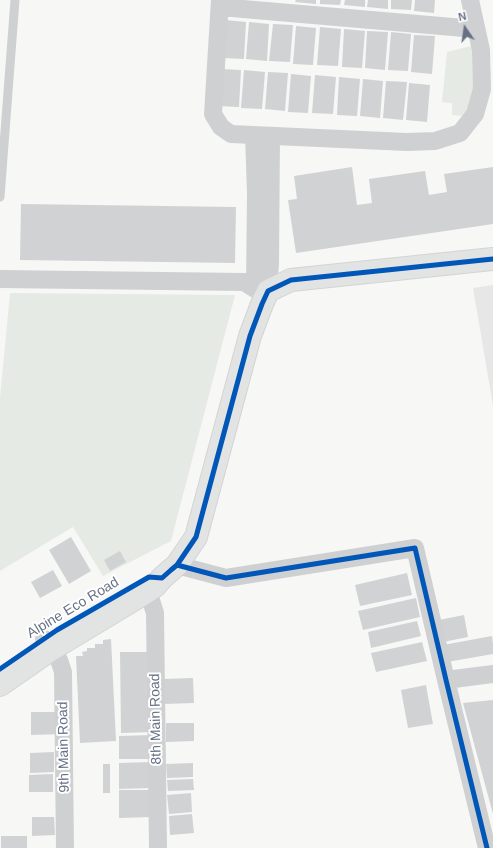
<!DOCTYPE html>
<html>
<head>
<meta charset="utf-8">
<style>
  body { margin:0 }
  #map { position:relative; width:493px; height:848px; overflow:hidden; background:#f7f7f6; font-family:Helvetica,sans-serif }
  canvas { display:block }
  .north { position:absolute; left:445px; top:8px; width:40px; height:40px; -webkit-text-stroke:3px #fff; paint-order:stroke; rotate:347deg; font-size:11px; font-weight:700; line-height:16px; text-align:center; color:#677186 }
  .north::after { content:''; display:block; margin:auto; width:14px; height:18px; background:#677186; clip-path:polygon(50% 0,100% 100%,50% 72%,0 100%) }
</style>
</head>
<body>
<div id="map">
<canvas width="493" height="848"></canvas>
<div class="north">N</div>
</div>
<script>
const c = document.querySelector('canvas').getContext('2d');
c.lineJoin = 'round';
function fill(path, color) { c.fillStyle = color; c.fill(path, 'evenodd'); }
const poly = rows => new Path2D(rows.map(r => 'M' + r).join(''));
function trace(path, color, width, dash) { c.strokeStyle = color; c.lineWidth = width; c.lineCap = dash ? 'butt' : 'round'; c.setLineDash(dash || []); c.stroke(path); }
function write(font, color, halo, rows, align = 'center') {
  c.font = font + ' Helvetica,sans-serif'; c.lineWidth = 4; c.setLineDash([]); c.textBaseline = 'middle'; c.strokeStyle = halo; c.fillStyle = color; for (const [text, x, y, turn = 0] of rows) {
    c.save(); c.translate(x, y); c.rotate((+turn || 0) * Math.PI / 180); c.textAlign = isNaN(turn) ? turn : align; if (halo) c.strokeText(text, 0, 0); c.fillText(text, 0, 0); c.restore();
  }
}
const built = poly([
  [493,285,493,406,473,288]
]);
const green = poly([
  [475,45,476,98,464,116,452,115,452,103,442,102,447,52],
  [10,293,235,295,171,541,103,576,73,527,0,571,0,398]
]);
const building = poly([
  [296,0,316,0,316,4,295,2],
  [320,0,341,0,340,5,320,4],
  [345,0,365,0,365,7,344,5],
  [368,0,388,0,388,9,367,7],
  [391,0,412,0,411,10,391,9],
  [415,0,435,0,434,13,414,11],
  [226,20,246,22,244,59,223,58],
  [249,22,269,24,267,61,246,59],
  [273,24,293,25,290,62,269,61],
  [296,26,316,28,313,65,293,64],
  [320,27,341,29,338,66,317,65],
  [344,29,365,31,362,68,342,67],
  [367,31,388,32,385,70,365,68],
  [391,32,411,34,408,71,388,70],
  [414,35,435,36,432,74,411,72],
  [221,69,241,70,239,107,218,106],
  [244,70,265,72,262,109,241,108],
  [268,72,288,73,285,111,265,109],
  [291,74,311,76,308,113,288,112],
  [315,75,336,77,333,114,312,113],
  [339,77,360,79,357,116,337,115],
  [363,79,383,81,380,118,360,116],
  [386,81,407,82,403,120,383,118],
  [409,83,430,85,427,122,406,120],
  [352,167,357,205,372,203,369,179,425,171,429,195,447,192,444,174,493,167,493,224,296,253,288,200,297,199,294,176],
  [21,204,236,207,235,263,20,260],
  [71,537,91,571,69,584,49,550],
  [120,551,126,562,110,571,104,560],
  [53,570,62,586,40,598,31,582],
  [407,573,412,595,360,606,355,585],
  [416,598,420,617,363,630,358,611],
  [464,615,468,637,443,642,439,620],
  [417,621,421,636,371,648,368,632],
  [492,636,493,644,493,654,447,662,443,645],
  [111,639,116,741,80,743,76,656,83,656,82,652,87,651,87,648,95,648,95,644,103,644,103,640],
  [422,642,427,661,376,672,371,653],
  [120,652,152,652,153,732,121,733],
  [193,678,194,703,164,704,163,679],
  [426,685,433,724,408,728,401,690],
  [493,700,493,814,463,703],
  [31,712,62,712,62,734,31,735],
  [166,723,194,723,194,741,166,742],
  [152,735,153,759,119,759,119,736],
  [54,752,54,772,30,773,30,753],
  [151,762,151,788,119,789,119,763],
  [193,763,193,777,167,778,166,764],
  [103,764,110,764,110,793,103,793],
  [53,774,53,792,29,792,29,775],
  [193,779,194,790,168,791,167,780],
  [119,790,152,790,152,817,119,818],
  [191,793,192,812,169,814,167,795],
  [192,814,194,833,170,835,169,816],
  [32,817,54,817,55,835,32,836],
  [1,836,27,836,27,848,1,848]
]);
const lane = poly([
  [0,197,15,0]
]);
const street = poly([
  [220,0,213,114,221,127,231,134,407,142,435,141,460,133,475,114,482,89,481,50,470,0],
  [220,7,476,29],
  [254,135,256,193,255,289],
  [0,279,244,282,255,289,268,291,270,264,271,136],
  [177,565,226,578,415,548,446,680,487,848],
  [148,591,155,613,158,848],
  [44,639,59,660,63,672,65,848],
  [446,680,493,674]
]);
const secondary = poly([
  [0,685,52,649,148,591,155,586,162,578,171,570,177,565,196,537,250,336,262,304,268,291,291,280,493,259]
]);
const cycleway = poly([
  [177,565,226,578,415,548,446,680,487,848],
  [0,669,57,630,149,577,162,578,171,570,177,565,196,537,250,336,262,304,268,291,291,280,493,259]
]);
const streetNames = [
  ["Alpine Eco Road",73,608,-31],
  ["8th Main Road",156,719,-91],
  ["9th Main Road",64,747,-91]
];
fill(built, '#e7e7e8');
fill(green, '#e6eae4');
fill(building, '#d1d2d3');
trace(secondary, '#d3d4d5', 24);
trace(lane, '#cfd0d1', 9);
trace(street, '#cfd0d1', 18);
trace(secondary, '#e2e3e3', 22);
trace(cycleway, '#0057b8', 5);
write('14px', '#677186', '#fff', streetNames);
</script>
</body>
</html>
